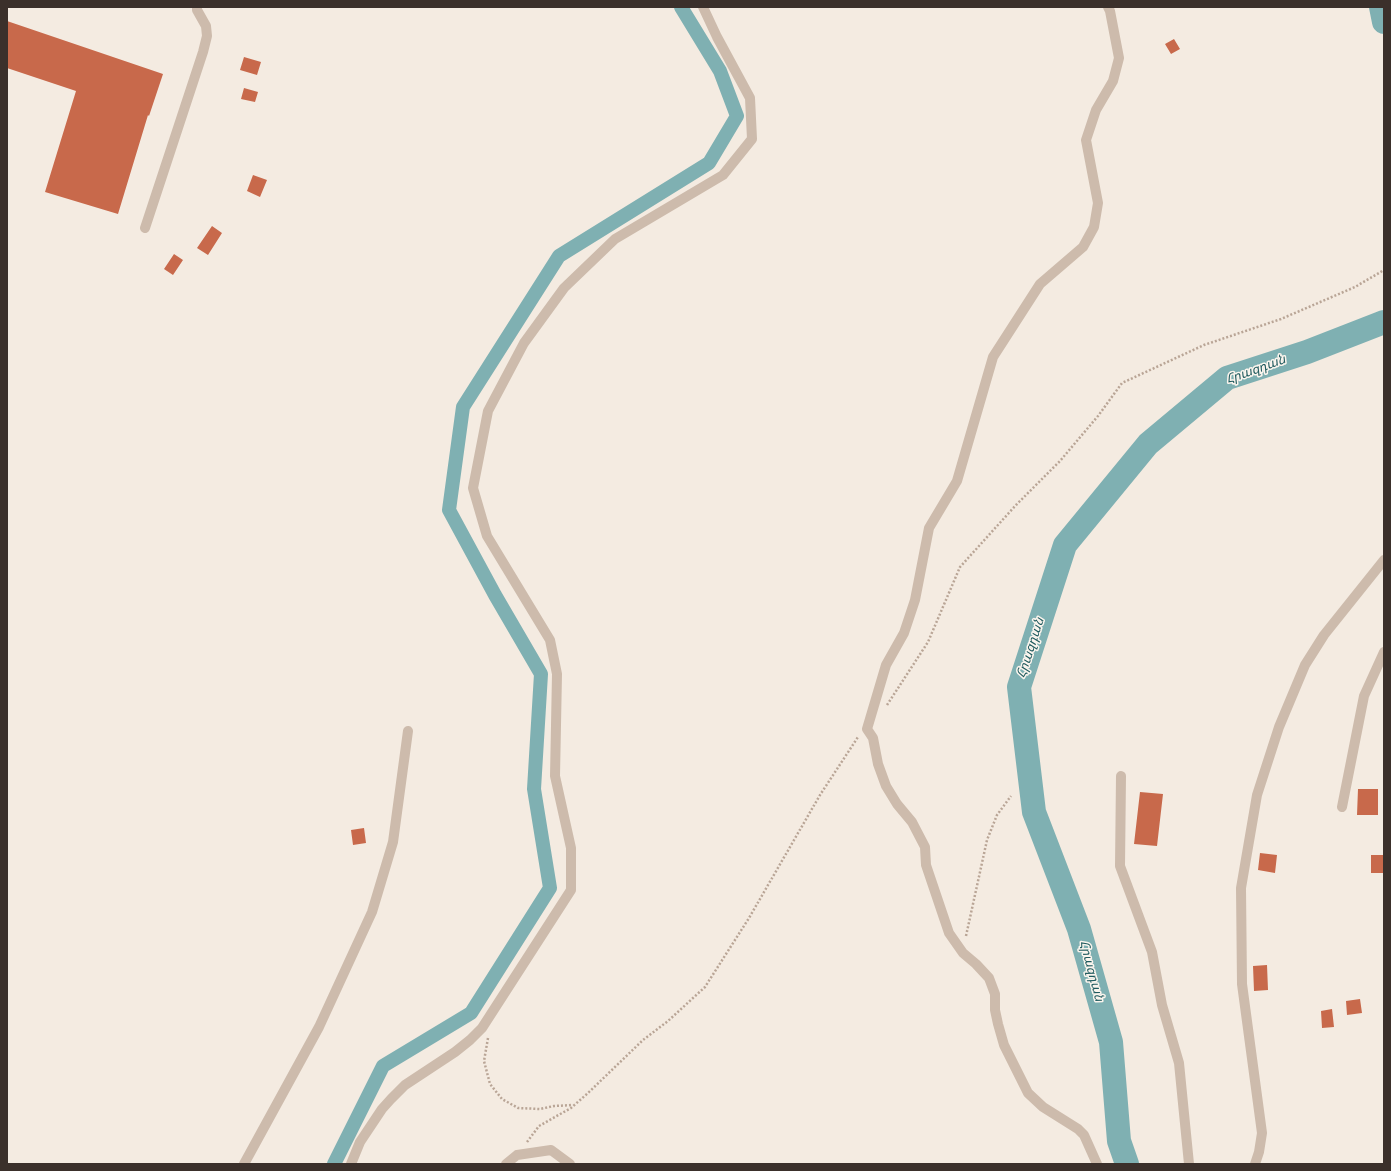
<!DOCTYPE html>
<html>
<head>
<meta charset="utf-8">
<style>
  body { margin:0 }
  #map { position:relative; width:1391px; height:1171px; overflow:hidden; background:#f4ebe1; font-family:"Varela Round",sans-serif }
  canvas { display:block }
  .frame { position:absolute; inset:0; border:8px solid #3b302b; pointer-events:none }
</style>
</head>
<body>
<div id="map">
<canvas width="1391" height="1171"></canvas>
<div class="frame"></div>
</div>
<script>
const c = document.querySelector('canvas').getContext('2d');
c.lineJoin = 'round';
const poly = rows => new Path2D(rows.map(r => 'M' + r).join(''));
function trace(path, color, width, dash) { c.strokeStyle = color; c.lineWidth = width; c.lineCap = dash ? 'butt' : 'round'; c.setLineDash(dash || []); c.stroke(path); }
function fill(path, color) { c.fillStyle = color; c.fill(path, 'evenodd'); }
function write(font, color, halo, rows, align = 'center') {
  c.font = font + ' "Varela Round","Noto Sans Armenian",sans-serif'; c.lineWidth = 3; c.setLineDash([]); c.textBaseline = 'middle'; c.strokeStyle = halo; c.fillStyle = color; for (const [text, x, y, turn = 0] of rows) {
    c.save(); c.translate(x, y); c.rotate((+turn || 0) * Math.PI / 180); c.textAlign = isNaN(turn) ? turn : align; if (halo) c.strokeText(text, 0, 0); c.fillText(text, 0, 0); c.restore();
  }
}
const canal = poly([
  [334,1164,383,1066,471,1013,550,888,534,789,541,674,495,595,449,510,463,407,559,256,709,163,737,116,720,71,681,7]
]);
const river = poly([
  [1381,7,1384,22],
  [1127,1164,1119,1141,1111,1042,1079,929,1034,812,1019,687,1065,545,1148,444,1227,378,1307,352,1384,322]
]);
const building = poly([
  [7,21,163,74,149,116,148,115,118,214,45,192,76,91,7,68],
  [1174,39,1180,49,1171,54,1165,44],
  [244,57,261,62,257,75,240,70],
  [244,88,258,92,255,102,241,99],
  [253,175,267,180,260,197,247,191],
  [212,226,222,233,208,255,197,248],
  [174,254,183,260,173,275,164,269],
  [1358,789,1378,789,1378,815,1357,815],
  [1140,792,1163,794,1157,846,1134,844],
  [364,828,366,843,353,845,351,830],
  [1260,853,1277,855,1275,873,1258,870],
  [1371,855,1384,855,1384,873,1371,873],
  [1267,965,1268,990,1254,991,1253,966],
  [1360,999,1362,1013,1347,1015,1346,1001],
  [1332,1009,1334,1027,1322,1028,1321,1011]
]);
const path = poly([
  [887,705,928,642,960,567,1016,505,1060,461,1098,416,1122,383,1204,345,1281,319,1355,287,1384,270],
  [966,936,987,840,997,815,1011,796],
  [488,1038,484,1061,490,1084,502,1099,518,1108,540,1109,554,1106,573,1105],
  [527,1142,539,1126,571,1108,588,1093,643,1040,668,1021,705,987,749,918,820,795,858,737]
]);
const minor = poly([
  [145,228,203,52,207,36,206,26,197,10,197,7],
  [1121,776,1120,866,1152,952,1162,1005,1179,1063,1189,1164],
  [1342,807,1364,696,1384,652],
  [244,1164,319,1027,372,912,393,842,408,731],
  [351,1164,360,1142,382,1109,391,1099,405,1085,455,1052,470,1040,482,1028,571,890,571,848,555,776,557,674,550,640,487,536,473,488,488,411,524,343,564,288,615,239,723,175,752,139,750,98,717,37,703,7],
  [506,1164,517,1155,551,1150,570,1164],
  [1097,1164,1084,1135,1078,1129,1043,1107,1028,1093,1004,1045,998,1024,995,1010,995,994,989,978,976,964,963,953,949,933,926,865,925,847,912,822,897,804,886,786,878,764,873,738,867,729,886,665,904,633,915,600,929,528,957,481,993,357,1040,284,1083,247,1094,227,1098,203,1086,140,1096,110,1113,81,1119,58,1110,11,1108,7],
  [1255,1164,1259,1152,1262,1133,1242,984,1241,888,1257,795,1279,727,1305,665,1324,635,1384,560]
]);
const waterNames = [
  ["Հրազդան",1256,370,-20],
  ["Հրազդան",1031,648,-72],
  ["Հրազդան",1091,971,75]
];
trace(canal, '#7fb0b2', 14);
trace(river, '#7fb0b2', 24);
fill(building, '#c8694b');
trace(path, '#b9a596', 2.5, [2, 2]);
trace(minor, '#cdbbac', 10);
write('italic 13px', '#1f5a5e', '#fbf5ee', waterNames);
</script>
</body>
</html>
